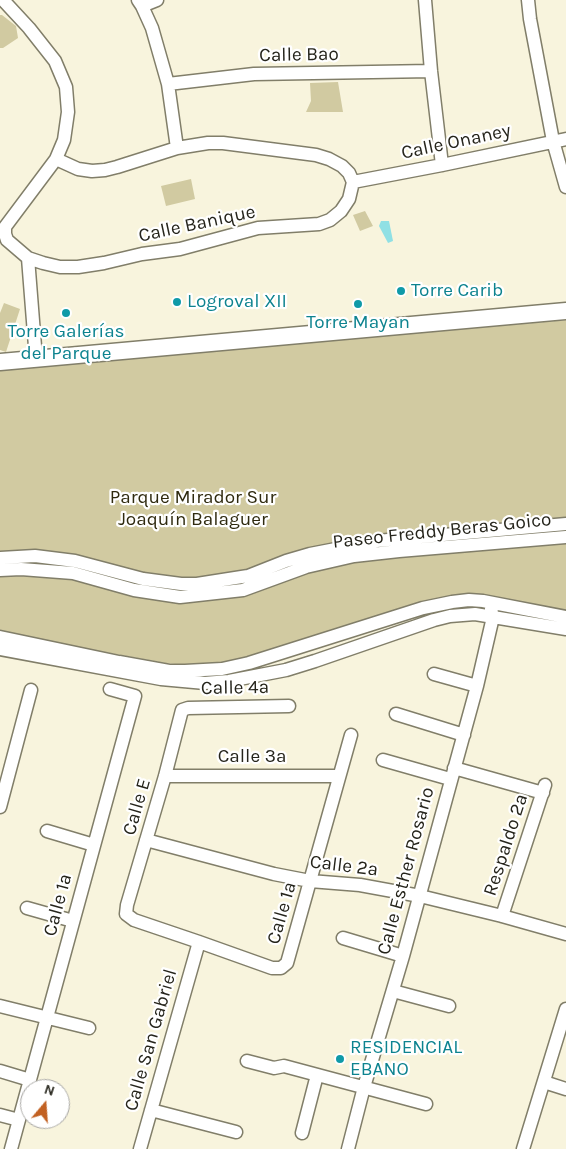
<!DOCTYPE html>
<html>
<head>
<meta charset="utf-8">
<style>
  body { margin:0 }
  #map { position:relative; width:566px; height:1149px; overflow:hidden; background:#f8f4dd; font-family:Karla,sans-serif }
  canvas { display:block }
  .north { position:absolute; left:20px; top:1079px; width:50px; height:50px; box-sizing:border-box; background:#fff; border:1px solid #a8a7a4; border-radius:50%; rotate:18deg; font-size:14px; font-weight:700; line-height:20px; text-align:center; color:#25241b }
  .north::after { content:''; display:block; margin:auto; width:18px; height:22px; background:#c26122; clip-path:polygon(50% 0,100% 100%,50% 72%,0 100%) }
</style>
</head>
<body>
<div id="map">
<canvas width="566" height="1149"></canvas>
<div class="north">N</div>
</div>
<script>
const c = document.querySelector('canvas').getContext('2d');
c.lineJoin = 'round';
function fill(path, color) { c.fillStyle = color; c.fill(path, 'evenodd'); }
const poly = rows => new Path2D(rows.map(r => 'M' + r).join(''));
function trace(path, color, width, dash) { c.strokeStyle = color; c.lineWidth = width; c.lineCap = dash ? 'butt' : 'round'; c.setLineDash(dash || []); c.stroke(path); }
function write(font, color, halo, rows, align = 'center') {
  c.font = font + ' Karla,sans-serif'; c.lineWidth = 4.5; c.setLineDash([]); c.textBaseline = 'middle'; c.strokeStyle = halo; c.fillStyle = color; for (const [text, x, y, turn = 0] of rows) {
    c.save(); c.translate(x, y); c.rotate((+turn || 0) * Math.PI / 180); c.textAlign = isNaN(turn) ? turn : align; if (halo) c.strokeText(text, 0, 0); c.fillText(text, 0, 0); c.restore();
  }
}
const green = poly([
  [0,15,2,15,16,26,18,38,3,48,0,48],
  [338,82,343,112,306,112,311,101,310,83],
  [191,179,195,199,166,206,161,186],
  [365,211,373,226,360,231,353,215],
  [4,303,20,309,6,352,0,350,0,313],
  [566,320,566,613,462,598,321,634,247,657,224,662,185,665,165,663,0,633,0,370]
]);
const water = poly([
  [381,221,389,221,393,241,388,243,379,226]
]);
const minor = poly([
  [3,0,29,28,55,61,66,87,68,112,64,140,56,159,5,227,5,234,7,240,28,258,43,263,60,267,78,267,104,263,142,254,180,249,258,228,319,224,330,220,341,211,349,199,353,182],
  [138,0,142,6,152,28,168,84,177,148],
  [425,0,431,71,442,165],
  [528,0,530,19,553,141,566,187],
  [142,6,157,0],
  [168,84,254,74,431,71],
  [56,159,78,169,92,171,105,170,117,167,177,148,208,143,223,143,316,155,329,159,342,166,349,173,353,182],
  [353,182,442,165,566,139],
  [28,258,36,359],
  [0,558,35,556,75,561,143,579,181,584,197,584,248,576,286,561,310,554,377,541,566,524],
  [0,570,21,569,73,573,134,590,180,597,243,590,306,567,354,556,399,551,566,537],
  [0,637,119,662,169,671,185,671,222,669,249,663,423,608,452,602,469,600,483,601,566,617],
  [0,649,161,679,205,683,229,681,286,670,315,661,434,620,450,616,475,614,566,629],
  [434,674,477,686],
  [289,706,188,708,182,710,165,776,127,905,126,914,134,920,199,942,272,968,281,968,287,963,351,735],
  [396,714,464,735],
  [383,760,450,779],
  [454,768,543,793],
  [165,776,339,776],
  [0,807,31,690],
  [47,831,94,845],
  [146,840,274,874,310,881,360,885,420,896,502,916,566,934],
  [27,908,73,921],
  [502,916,545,785],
  [343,938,403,956],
  [393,991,449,1006],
  [0,1006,89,1028],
  [247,1061,274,1068,284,1066,426,1104],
  [0,1071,30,1080],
  [544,1082,566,1089],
  [151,1110,236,1132],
  [0,1115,19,1120],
  [302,1133,317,1075],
  [11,1149,135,696,110,689],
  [140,1149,199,942],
  [348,1149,364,1087,403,956,477,686,493,617,491,609],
  [523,1149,566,1009]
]);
const major = poly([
  [0,362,566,311]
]);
const markers = [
  [401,291,5,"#0f9aa8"],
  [177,302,5,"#0f9aa8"],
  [358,304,5,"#0f9aa8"],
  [66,313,5,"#0f9aa8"],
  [340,1059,5,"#0f9aa8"]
];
const streetNames = [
  ["Calle Bao",299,55,-1],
  ["Calle Onaney",456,142,-12],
  ["Calle Banique",197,224,-12],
  ["Paseo Freddy Beras Goico",442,531,-6],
  ["Calle 4a",235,688,-1],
  ["Calle 3a",252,757],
  ["Calle E",137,807,-74],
  ["Respaldo 2a",506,845,-72],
  ["Calle 2a",344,866,7],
  ["Calle Esther Rosario",406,871,-75],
  ["Calle 1ª",58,905,-75],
  ["Calle 1a",282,913,-74],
  ["Calle San Gabriel",151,1040,-74]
];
const cultureNames = [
  ["Torre Carib",411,291],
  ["Logroval XII",187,302],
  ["Torre Mayan",358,323,"center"],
  ["Torre Galerías",66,332,"center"],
  ["del Parque",66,354,"center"],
  ["RESIDENCIAL",350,1048],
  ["EBANO",350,1070]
];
const parkNames = [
  ["Parque Mirador Sur",193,498],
  ["Joaquín Balaguer",193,520]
];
fill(green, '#d1caa1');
fill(water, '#90e0e4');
trace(minor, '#817e69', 15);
trace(major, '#817e69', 19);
trace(minor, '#fff', 12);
trace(major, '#fff', 16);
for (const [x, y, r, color] of markers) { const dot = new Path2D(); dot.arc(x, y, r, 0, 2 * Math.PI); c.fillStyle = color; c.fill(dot); trace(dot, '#fff', 2); }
write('19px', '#25241b', '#fff', streetNames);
write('19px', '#0d838f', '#fff', cultureNames, 'left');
write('19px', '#2f2a0f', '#fff', parkNames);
</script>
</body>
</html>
